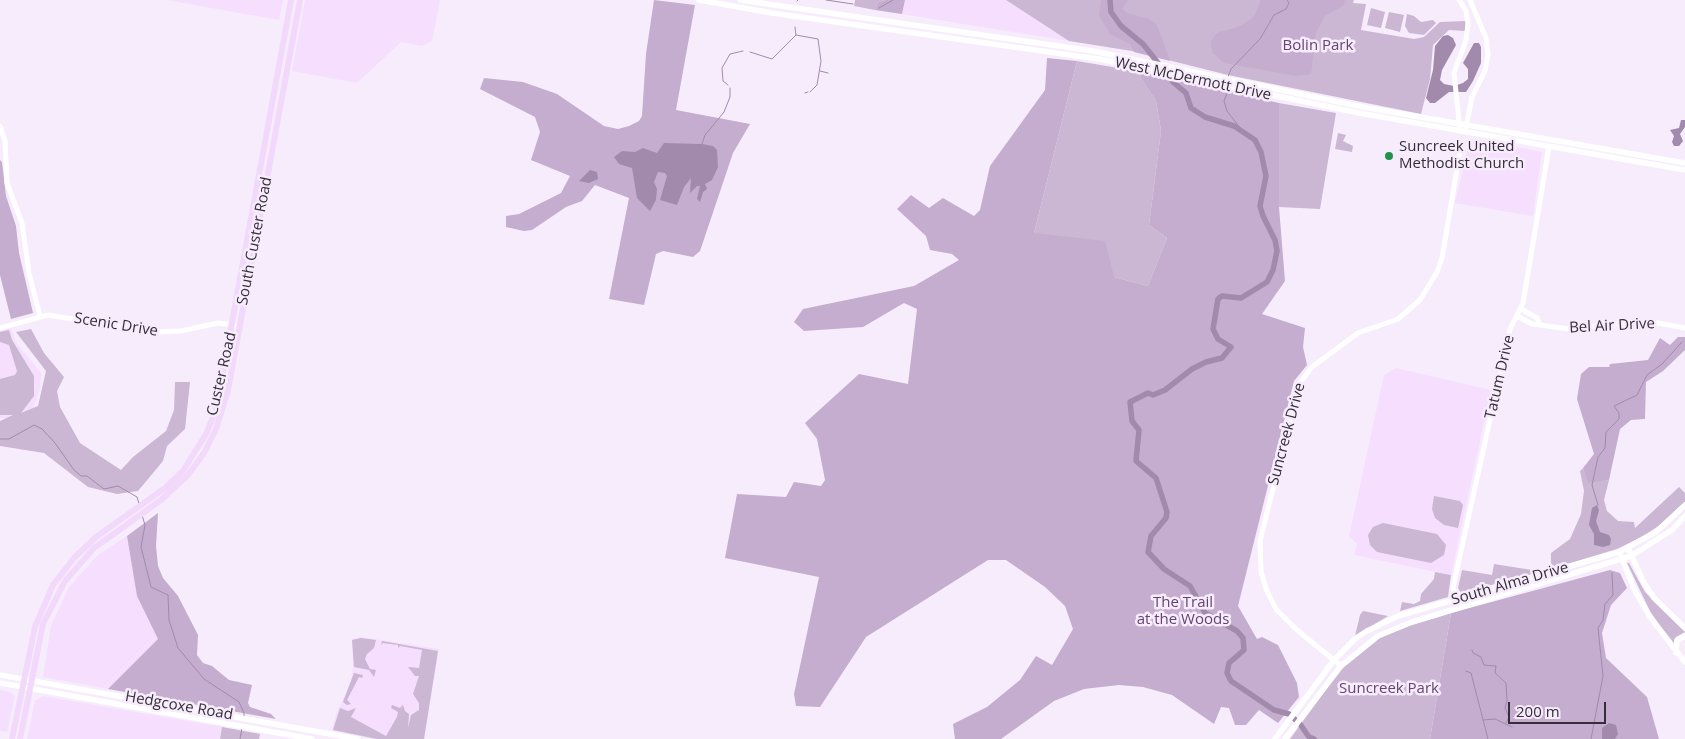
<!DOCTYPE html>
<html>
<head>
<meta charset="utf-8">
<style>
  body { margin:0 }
  #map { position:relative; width:1685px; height:739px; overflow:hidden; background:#f7ecfc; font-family:"Open Sans",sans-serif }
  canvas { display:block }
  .scale { position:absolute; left:1508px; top:702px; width:98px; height:22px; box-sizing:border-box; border:2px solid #352e38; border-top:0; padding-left:6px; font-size:15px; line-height:18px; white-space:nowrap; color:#352e38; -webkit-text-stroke:4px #f7ecfc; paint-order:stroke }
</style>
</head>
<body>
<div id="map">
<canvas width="1685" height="739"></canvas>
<div class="scale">200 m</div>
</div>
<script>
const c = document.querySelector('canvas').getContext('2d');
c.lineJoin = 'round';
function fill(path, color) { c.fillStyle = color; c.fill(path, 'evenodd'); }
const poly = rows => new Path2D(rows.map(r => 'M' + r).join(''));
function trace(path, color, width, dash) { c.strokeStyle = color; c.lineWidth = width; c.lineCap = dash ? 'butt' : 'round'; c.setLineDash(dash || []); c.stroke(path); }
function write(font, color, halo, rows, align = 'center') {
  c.font = font + ' "Open Sans",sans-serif'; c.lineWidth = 5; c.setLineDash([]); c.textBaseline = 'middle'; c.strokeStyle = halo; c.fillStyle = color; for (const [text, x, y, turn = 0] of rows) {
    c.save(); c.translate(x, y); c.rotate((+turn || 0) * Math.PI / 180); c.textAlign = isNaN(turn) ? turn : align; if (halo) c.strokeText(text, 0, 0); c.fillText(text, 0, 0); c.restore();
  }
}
const built = poly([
  [167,0,283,0,279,20],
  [305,0,440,0,432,41,422,46,401,42,357,83,292,71],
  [905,0,1006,0,1069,41,902,14],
  [1479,140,1542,152,1533,216,1455,203,1468,148,1472,142],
  [11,328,15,341,41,373,40,389,32,412,14,418,0,418,0,331],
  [1396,368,1491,390,1451,575,1354,555,1357,544,1349,536,1384,375],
  [127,536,133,573,158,639,108,689,43,677,51,626,69,587,98,555],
  [361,637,439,649,424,739,374,739,332,730,336,714,351,682,353,666,352,639],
  [0,690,10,692,15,696,7,732,0,731],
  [43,696,222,727,220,739,27,739,35,701]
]);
const green = poly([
  [855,0,885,0,878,2,875,10,854,6],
  [1006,0,1354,0,1353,3,1366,4,1361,30,1414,39,1424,37,1440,22,1466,21,1465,31,1449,30,1433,45,1430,79,1421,114,1228,75,1132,51,1069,41],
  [1371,8,1385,12,1381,28,1367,25],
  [1389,12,1404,15,1400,32,1385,28],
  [1407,14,1414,16,1421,22,1433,20,1436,23,1424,35,1409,33,1405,26],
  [1077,61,1136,71,1156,101,1161,131,1149,225,1167,238,1148,286,1114,277,1034,233],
  [1279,103,1336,113,1320,209,1279,207],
  [1338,133,1346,135,1343,141,1353,146,1352,152,1335,149],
  [31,329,44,353,64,377,57,391,60,407,80,443,121,470,133,457,166,431,174,410,175,382,190,382,185,429,167,446,163,461,138,491,117,494,88,487,44,453,0,446,0,421,13,415,0,415,0,379,15,375,17,371,9,345,0,342,0,332,9,330,12,340,34,376,34,396,21,413,38,406,46,371,16,332],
  [1583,468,1588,482,1609,480,1604,500,1607,511,1618,521,1634,522,1635,528,1679,487,1685,493,1685,502,1660,525,1640,538,1617,549,1554,568,1551,563,1551,553,1570,539,1581,514,1584,491,1580,471],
  [1434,496,1460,501,1463,505,1458,528,1444,525,1435,518,1432,509],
  [1383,523,1437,534,1446,545,1444,555,1431,563,1377,552,1370,545,1368,535,1373,527],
  [1627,563,1629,563,1645,592,1685,632,1676,637,1673,645,1650,611],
  [1494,564,1532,570,1540,568,1540,572,1461,593,1458,588,1462,570,1492,575],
  [1435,572,1451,575,1448,597,1400,611,1402,602,1414,604,1420,601,1421,594,1434,579],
  [1363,611,1388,616,1355,636,1360,615],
  [1451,613,1430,739,1290,739,1343,666,1376,639,1402,628],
  [361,638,376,640,374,648,367,654,365,659,370,669,376,670,374,677,369,670,354,667,352,640],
  [382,641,438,651,424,739,377,739,333,730,340,708,348,711,356,708,351,717,386,736,397,717,398,712,391,708,392,705,400,708,403,704,400,711,403,705,405,711,409,714,408,728,411,715,419,710,419,703,413,694,419,676,415,676,408,667,419,668,422,650,400,646,398,648,398,645,383,643,381,645],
  [354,673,363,675,362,678,359,677,347,700,351,704,347,705,343,702],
  [222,727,260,734,259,739,220,739]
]);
const forest = poly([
  [654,0,695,5,676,110,750,124,733,153,700,251,693,257,663,251,656,254,644,305,609,299,629,198,595,185,582,201,566,207,532,230,524,231,506,227,506,216,519,214,561,193,570,176,531,160,540,132,535,117,480,89,484,78,523,82,557,94,604,126,618,129,629,126,639,121,642,116,646,54],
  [885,0,905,0,902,14,875,10,878,2],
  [1101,0,1128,0,1122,8,1127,13,1149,19,1157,25,1170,61,1134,52,1130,44,1110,34,1099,16],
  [1261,0,1345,0,1343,6,1325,16,1316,32,1311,74,1297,76,1224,63,1213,53,1211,42,1214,36,1219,32,1238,27,1250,20,1255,15],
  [1047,58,1077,61,1034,233,1105,241,1114,277,1148,286,1167,238,1149,225,1161,131,1156,101,1136,71,1279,103,1279,207,1285,281,1262,314,1305,328,1303,347,1307,365,1294,381,1238,606,1257,639,1262,637,1278,645,1297,683,1299,697,1278,723,1259,710,1246,725,1235,725,1229,708,1221,707,1214,724,1172,695,1143,687,1119,685,1084,689,1054,701,1001,739,955,739,953,724,987,707,1020,680,1036,656,1052,665,1073,629,1065,606,1045,587,1006,560,988,560,866,637,820,707,796,706,794,694,819,577,725,558,737,494,786,497,794,482,821,486,825,480,817,439,805,423,859,374,908,384,917,309,904,303,863,327,804,331,794,322,803,309,914,286,959,260,952,254,930,250,926,236,897,209,911,195,929,208,943,198,974,216,980,210,990,166,1045,90],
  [0,160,2,162,6,196,16,226,19,253,33,313,11,319,0,275],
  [1678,337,1685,337,1685,350,1663,371,1646,382,1645,419,1631,420,1620,429,1609,480,1588,483,1583,468,1594,454,1577,399,1581,374,1589,367,1609,367,1610,364,1648,360,1660,338,1670,345],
  [158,513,156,546,158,566,163,578,178,596,198,635,197,655,203,663,212,666,229,680,252,685,248,703,250,707,271,714,276,719,108,689,158,639,137,596,127,536],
  [1610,570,1620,573,1627,588,1611,605,1602,633,1606,658,1647,697,1659,739,1430,739,1451,613]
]);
const water = poly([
  [1448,35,1453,38,1456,45,1442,70,1440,80,1444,84,1454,86,1463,83,1468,79,1468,69,1463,63,1474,43,1479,43,1481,47,1481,63,1473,81,1466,92,1449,92,1435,103,1430,103,1426,98,1433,70,1435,46,1443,36],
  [1681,120,1685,120,1685,127,1680,134,1683,141,1679,146,1674,146,1672,142,1674,136,1670,130,1679,128],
  [664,143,702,144,713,146,717,150,718,167,712,180,705,184,707,189,703,192,700,202,697,199,700,186,697,186,690,193,691,178,684,187,677,205,660,200,667,176,665,173,658,172,654,182,657,189,656,200,650,211,637,198,632,168,619,164,614,157,622,151,635,152,643,148,657,153],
  [590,170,597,172,598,179,589,183,579,181],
  [1597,505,1599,510,1596,521,1600,532,1609,535,1611,539,1610,545,1603,547,1594,545,1594,534,1589,525,1592,508],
  [1609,723,1616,725,1618,734,1615,739,1602,739,1602,728]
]);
const stream = poly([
  [826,0,853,4],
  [797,1,798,0],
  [879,8,893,0],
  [796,35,818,39,821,61,817,85,810,92],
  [750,52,772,59,796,35,795,27],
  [820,71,828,73],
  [1228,77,1231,69,1260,39,1274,15,1286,9,1289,3,1287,0],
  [728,85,723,81,722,68,730,54,743,51],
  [1229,89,1224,101,1227,111,1244,133],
  [805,93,808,92],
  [702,144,705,135,724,112,730,97,730,88],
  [0,439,9,439,34,425,42,429,55,443,74,470,81,476,87,476,104,489,118,486,137,497,139,504],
  [1598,505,1592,485,1598,457,1605,448,1606,432,1619,419,1619,413,1614,406,1637,395,1647,375,1662,364,1682,342],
  [142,515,145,525,141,547,151,587,168,595,169,620,178,648,204,679,239,702,244,713,244,717],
  [1472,650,1473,653,1481,657,1484,665,1496,666,1495,673,1506,683,1507,701,1505,708,1509,717,1506,723],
  [1466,671,1471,673,1488,739],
  [1483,720,1495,719,1512,727],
  [240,739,242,728],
  [1591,739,1603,676,1598,628,1603,620,1605,604,1613,595,1612,573]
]);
const river = poly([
  [1110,0,1111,12,1121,26,1143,44,1173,82,1186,93,1191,108,1205,117,1234,126,1255,140,1261,152,1266,176,1260,206,1263,216,1275,240,1277,251,1273,270,1267,282,1241,298,1222,296,1218,299,1213,329,1218,339,1231,347,1222,358,1206,362,1192,369,1165,390,1153,395,1148,393,1130,402,1132,421,1139,430,1136,461,1156,478,1167,512,1166,518,1151,536,1148,552,1164,569,1190,586,1205,613,1237,631,1243,638,1244,650,1229,663,1227,673,1231,681,1274,710,1289,714,1300,724,1309,737,1314,739]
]);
const tertiary = poly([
  [1459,0,1466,11,1468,24,1466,40,1454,73,1460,131],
  [0,126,5,141,7,183,22,223,29,273,40,316],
  [1466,127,1472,97,1485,71,1488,54,1486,38,1470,0],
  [1521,309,1537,318,1540,324],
  [1517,316,1532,324,1570,329,1633,322,1658,323,1685,328],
  [0,328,48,315,153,332,181,331,218,323,234,325],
  [1457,608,1453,587,1510,329,1523,303,1549,147],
  [1341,666,1297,630,1276,609,1267,591,1261,572,1260,541,1299,384,1312,367,1358,333,1398,319,1420,300,1437,272,1442,258,1460,151]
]);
const secondary = poly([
  [699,0,772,13,1099,59,1359,113,1685,170],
  [740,0,1093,51,1363,107,1685,163],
  [1628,548,1644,583,1654,598,1685,628],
  [1621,556,1635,591,1650,617,1685,662],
  [1676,653,1677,640,1685,636],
  [0,675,358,739],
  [0,683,312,739],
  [1275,739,1334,660,1356,638,1367,631,1398,616,1619,552,1656,532,1685,505],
  [1285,739,1341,666,1378,636,1412,622,1631,556,1672,530,1685,516]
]);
const primary = poly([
  [12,739,35,627,53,585,74,558,96,537,165,488,183,471,206,434,216,410,291,0],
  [20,739,43,624,65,581,94,548,161,500,188,475,204,453,216,429,228,390,300,0]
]);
const markers = [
  [1389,156,5,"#22924b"]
];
const parkNames = [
  ["Bolin Park",1318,46],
  ["The Trail",1183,603],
  ["at the Woods",1183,620],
  ["Suncreek Park",1389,689]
];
const streetNames = [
  ["West McDermott Drive",1193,79,12],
  ["South Custer Road",255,241,-79],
  ["Scenic Drive",116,325,9],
  ["Bel Air Drive",1612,326,-3],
  ["Custer Road",222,374,-77],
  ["Tatum Drive",1500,377,-77],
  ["Suncreek Drive",1287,434,-75],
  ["South Alma Drive",1510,584,-16],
  ["Hedgcoxe Road",179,706,10]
];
const poiNames = [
  ["Suncreek United",1399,147],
  ["Methodist Church",1399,164]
];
fill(built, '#f5defe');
fill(green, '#cbb6d4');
fill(forest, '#c4adce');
fill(water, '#a18aab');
trace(stream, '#a18aab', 1);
trace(river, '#a18aab', 5.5);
trace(tertiary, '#fff', 5);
trace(secondary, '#fff', 5.5);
trace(primary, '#f2d9fb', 6);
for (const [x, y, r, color] of markers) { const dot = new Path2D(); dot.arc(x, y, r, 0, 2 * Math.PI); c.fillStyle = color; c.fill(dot); trace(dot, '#f7ecfc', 2); }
write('15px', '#654472', '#f7ecfc', parkNames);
write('15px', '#352e38', '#f7ecfc', streetNames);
write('15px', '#352e38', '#f7ecfc', poiNames, 'left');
</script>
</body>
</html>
